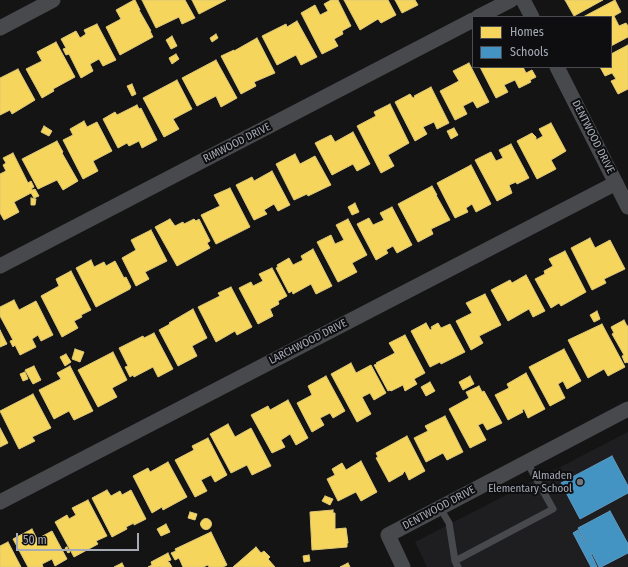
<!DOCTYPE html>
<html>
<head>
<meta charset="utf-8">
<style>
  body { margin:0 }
  #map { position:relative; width:628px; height:567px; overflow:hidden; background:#141414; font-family:"Fira Sans Condensed",sans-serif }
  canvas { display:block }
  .legend { position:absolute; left:472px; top:16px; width:140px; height:52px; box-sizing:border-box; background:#0e0e10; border:1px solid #4a4c52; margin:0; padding:5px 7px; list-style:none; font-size:12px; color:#a5aab5 }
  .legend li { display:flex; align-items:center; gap:8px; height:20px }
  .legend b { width:20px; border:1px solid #4a4c52 }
  .scale { position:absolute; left:16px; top:533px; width:123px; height:18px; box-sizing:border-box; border:2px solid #a5aab5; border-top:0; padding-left:5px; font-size:12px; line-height:14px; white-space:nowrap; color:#a5aab5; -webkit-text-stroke:3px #0e0e10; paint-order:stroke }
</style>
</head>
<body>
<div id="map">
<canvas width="628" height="567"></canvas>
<ul class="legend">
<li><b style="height:11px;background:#f6d55c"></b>Homes</li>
<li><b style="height:11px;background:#4393c3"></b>Schools</li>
</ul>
<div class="scale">50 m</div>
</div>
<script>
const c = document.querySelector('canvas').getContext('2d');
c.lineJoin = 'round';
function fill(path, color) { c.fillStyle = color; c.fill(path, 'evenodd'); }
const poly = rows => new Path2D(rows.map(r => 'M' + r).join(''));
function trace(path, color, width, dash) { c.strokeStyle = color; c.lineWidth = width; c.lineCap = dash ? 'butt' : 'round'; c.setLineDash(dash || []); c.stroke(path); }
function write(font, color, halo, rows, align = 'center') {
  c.font = font + ' "Fira Sans Condensed",sans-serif'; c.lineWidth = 4; c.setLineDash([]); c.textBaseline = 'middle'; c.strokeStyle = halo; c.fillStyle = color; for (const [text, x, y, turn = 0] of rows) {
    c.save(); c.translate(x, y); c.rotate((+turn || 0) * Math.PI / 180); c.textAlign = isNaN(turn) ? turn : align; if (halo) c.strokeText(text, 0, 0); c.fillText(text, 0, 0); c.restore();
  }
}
const built = poly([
  [628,432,628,567,427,567,415,542]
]);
const homes = poly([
  [134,0,135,0,140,10,139,10,151,31,150,31,153,37,120,55,106,27,121,19,116,10,134,0],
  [142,0,185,0,195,18,182,24,179,17,156,28,142,0],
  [192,0,226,0,199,14,192,0],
  [331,0,338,0,351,26,342,31,343,34,334,39,338,46,322,54,301,13,315,5,320,15,328,11,324,4,331,0],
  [344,0,388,0,396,15,381,23,378,19,360,30,344,0],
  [395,0,415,0,418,5,402,13,395,0],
  [565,0,603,0,574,16,565,0],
  [615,0,621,12,614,16,619,26,626,23,628,26,628,37,611,46,611,17,583,17,615,0],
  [297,21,317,57,301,65,296,55,277,65,262,36,286,24,287,27,297,21],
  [97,24,116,60,103,66,99,59,90,64,93,71,81,78,69,54,66,55,63,49,66,48,61,39,76,31,80,38,86,34,84,30,97,24],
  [216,34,218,38,212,42,210,38,216,34],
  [172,36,177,46,171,49,166,40,172,36],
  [257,38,275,73,254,82,256,86,241,94,221,56,234,50,234,51,257,38],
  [56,42,75,77,53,89,54,91,42,98,26,69,42,61,37,52,56,42],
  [628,45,628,89,618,94,611,81,616,79,612,73,605,76,600,67,611,67,611,54,628,45],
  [176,54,179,59,172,64,169,58,176,54],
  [216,60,237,98,221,107,216,96,197,106,182,78,216,60],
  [469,63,489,102,477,108,473,101,463,106,467,114,455,120,440,91,459,81,453,71,469,63],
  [480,67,523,67,526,73,532,70,536,77,530,80,531,82,519,88,515,80,504,85,508,92,496,98,480,67],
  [18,69,35,100,12,114,10,110,0,115,0,78,18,69],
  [177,80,192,109,173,119,179,129,164,137,143,98,177,80],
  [132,84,136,94,132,96,127,86,132,84],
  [431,87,449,123,437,129,434,122,423,127,427,134,415,141,395,102,410,94,413,98,415,97,414,96,431,87],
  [390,104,409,143,388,155,394,166,381,173,357,126,376,116,374,112,390,104],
  [137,105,139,109,141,108,157,140,142,148,139,141,129,146,127,143,118,148,103,119,115,112,117,115,137,105],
  [84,121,87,127,97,122,112,151,93,161,98,171,83,179,63,140,73,135,70,129,84,121],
  [551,123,566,151,551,160,556,169,537,179,517,141,532,133,536,137,536,140,543,136,539,129,551,123],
  [44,126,52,131,49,136,41,132,44,126],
  [454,128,458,135,451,139,447,131,454,128],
  [353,132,370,164,357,171,353,164,332,175,315,143,331,135,335,142,353,132],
  [57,141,63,152,62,153,78,181,63,190,57,180,38,189,22,159,57,141],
  [511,144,529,178,517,184,516,182,509,185,512,193,497,201,475,160,491,152,496,161,503,158,499,150,511,144],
  [13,153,28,183,31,181,34,187,31,189,32,190,35,189,39,196,34,198,31,193,14,202,19,212,4,220,0,213,0,174,6,171,3,165,6,163,3,158,13,153],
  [295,154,300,164,315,156,331,185,308,196,307,194,294,200,276,164,295,154],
  [471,165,491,204,476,212,472,204,466,208,468,212,455,218,437,183,471,165],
  [272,171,290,205,278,211,274,204,264,210,267,214,254,220,236,185,252,177,254,181,272,171],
  [432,186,437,195,436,195,450,220,431,229,433,234,418,242,398,204,432,186],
  [230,188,250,227,216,244,201,215,220,206,214,195,230,188],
  [31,198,36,199,35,205,31,205,31,198],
  [355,203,359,212,352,215,348,207,355,203],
  [392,207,412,245,397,253,393,246,386,250,388,253,376,260,357,224,369,218,373,225,384,220,380,213,392,207],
  [170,219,175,226,183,222,184,224,194,219,196,221,199,219,210,241,207,243,210,248,177,266,155,227,170,219],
  [348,219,367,255,352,263,357,272,338,282,317,242,331,235,335,244,344,240,336,225,348,219],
  [151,230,167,261,145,272,149,279,136,286,122,258,136,250,131,240,151,230],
  [590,238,595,248,610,240,625,269,604,279,606,283,592,290,571,248,590,238],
  [313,249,332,286,316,294,311,284,293,294,292,291,289,293,276,268,278,267,277,265,289,258,293,265,303,260,301,256,313,249],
  [565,251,586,292,561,306,559,303,551,308,535,279,545,274,544,271,553,266,549,259,565,251],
  [91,260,94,267,104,262,106,266,115,261,124,278,126,277,131,287,130,288,130,289,96,307,76,268,91,260],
  [272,268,287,296,278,301,279,304,270,309,273,316,258,324,239,288,251,282,253,286,263,281,259,274,272,268],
  [71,271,91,310,81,315,82,317,74,321,78,328,62,337,41,296,59,286,56,279,71,271],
  [526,275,545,311,533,317,529,309,508,321,491,290,510,280,512,283,526,275],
  [231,287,252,327,237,335,235,331,216,342,198,307,220,296,218,293,231,287],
  [485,294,501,325,479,336,483,343,471,350,456,321,472,313,466,303,485,294],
  [14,300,19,310,36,301,53,335,41,341,38,335,32,339,36,347,20,355,15,345,13,347,10,341,13,340,0,316,0,307,14,300],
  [193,309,207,338,192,346,197,356,178,366,159,330,170,324,169,323,193,309],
  [597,311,600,319,594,322,590,315,597,311],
  [624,320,627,326,628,326,628,363,627,362,625,363,622,356,624,355,612,334,614,333,611,327,624,320],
  [426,323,430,330,432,329,431,327,438,323,441,328,450,324,465,352,441,364,440,362,430,367,411,331,426,323],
  [602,324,625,367,608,376,604,369,588,378,568,340,602,324],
  [0,330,7,344,0,347,0,330],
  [154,333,173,369,158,377,153,367,134,377,133,375,130,377,125,367,128,366,119,348,143,336,144,338,154,333],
  [405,335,425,373,414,379,417,384,405,391,403,385,391,391,390,390,388,391,374,365,377,364,376,363,395,353,389,343,405,335],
  [75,349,84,352,80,362,72,359,75,349],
  [564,349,581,381,567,389,563,381,558,384,565,398,550,406,529,367,564,349],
  [113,352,127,380,112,388,117,397,98,407,78,370,113,352],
  [66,354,71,362,65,366,60,357,66,354],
  [351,363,356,373,371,365,386,393,374,400,370,393,362,397,371,414,357,422,331,374,351,363],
  [34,366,41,380,33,384,25,370,34,366],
  [70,366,93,411,74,420,69,411,54,419,39,390,61,379,57,373,70,366],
  [25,372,28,379,23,381,20,374,25,372],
  [526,373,545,409,528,418,524,409,522,410,523,412,508,420,495,395,509,388,507,384,526,373],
  [326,376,345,411,333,418,330,413,320,418,324,425,312,432,297,403,312,395,308,386,326,376],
  [470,376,474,384,463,390,459,382,470,376],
  [430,382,435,391,426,396,421,387,430,382],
  [479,386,482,392,484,391,502,423,487,430,483,423,478,425,486,440,470,448,449,409,469,398,466,392,479,386],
  [33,394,51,428,32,437,35,441,19,449,0,411,33,394],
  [288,400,308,438,296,445,290,434,281,440,285,447,272,453,251,415,268,406,270,410,288,400],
  [445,416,463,452,447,460,443,453,426,462,414,438,428,431,425,426,445,416],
  [228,424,235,437,251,428,271,466,252,475,247,465,231,473,210,434,228,424],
  [0,428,8,443,0,447,0,428],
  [407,436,425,471,409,480,405,471,403,473,403,474,389,482,376,458,378,457,376,453,407,436],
  [208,438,227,475,215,482,211,475,201,480,207,491,195,497,175,460,194,450,192,446,208,438],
  [361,461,377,492,361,501,356,492,338,501,327,479,335,475,332,469,342,463,346,470,361,461],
  [168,462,187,497,163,510,162,507,152,513,133,476,148,468,150,472,168,462],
  [107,490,111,496,120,491,122,495,131,490,146,519,134,525,134,523,126,527,127,529,112,537,92,498,107,490],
  [325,496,333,499,330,505,322,501,325,496],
  [88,500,107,536,96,541,98,544,74,557,55,522,67,515,69,519,76,515,72,508,88,500],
  [333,510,333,513,335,513,335,529,346,528,348,543,347,543,347,547,312,550,310,512,333,510],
  [190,512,197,514,195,520,188,518,190,512],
  '200.5 524a5.5 5.5 0 1 1 11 0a5.5 5.5 0 1 1-11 0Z',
  [166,524,170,532,161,536,157,529,166,524],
  [32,529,37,539,52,531,67,559,55,566,52,559,42,564,43,567,28,567,13,539,32,529],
  [211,532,227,565,223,567,209,567,208,565,203,567,183,567,179,558,175,560,171,553,176,551,175,549,211,532],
  [8,542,21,567,0,567,0,546,8,542],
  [67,547,70,552,68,553,65,548,67,547],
  [256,547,261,553,264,551,270,557,268,559,275,567,233,567,256,547],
  [168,553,171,560,168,561,168,563,169,562,172,567,148,567,152,565,151,562,168,553],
  [309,555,310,561,304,562,303,556,309,555],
  [122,563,124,567,114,567,122,563],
  [348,563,350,567,340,567,348,563]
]);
const schools = poly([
  [612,456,628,486,628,493,580,519,561,483,612,456],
  [610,511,628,544,628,553,601,567,599,567,592,553,591,554,597,567,591,567,573,533,578,530,585,543,586,543,578,528,610,511]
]);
const service = poly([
  [440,508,449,523,455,561,458,567],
  [455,561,553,509,527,462]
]);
const minor = poly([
  [523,0,532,17],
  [478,17,511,0],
  [0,28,53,0],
  [557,67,628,207],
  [0,266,473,20],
  [0,502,616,183],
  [403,567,388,535,628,409]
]);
const markers = [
  [580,482,4,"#72767d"]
];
const streetNames = [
  ["DENTWOOD DRIVE",593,137,63],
  ["RIMWOOD DRIVE",237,143,-27],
  ["LARCHWOOD DRIVE",308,342,-27],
  ["DENTWOOD DRIVE",439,508,-28]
];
const poiNames = [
  ["Almaden",572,476],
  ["Elementary School",572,489]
];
fill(built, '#1e1e20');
fill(homes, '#f6d55c');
trace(homes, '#dec877', 1);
fill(schools, '#4393c3');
trace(schools, '#609abf', 1);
trace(service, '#48494d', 7);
trace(minor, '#48494d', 15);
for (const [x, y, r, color] of markers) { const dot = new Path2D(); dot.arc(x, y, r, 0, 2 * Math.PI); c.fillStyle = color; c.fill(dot); trace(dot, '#0e0e10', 1.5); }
write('11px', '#a5aab5', '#0e0e10', streetNames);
write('11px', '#a5aab5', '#0e0e10', poiNames, 'right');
</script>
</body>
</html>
